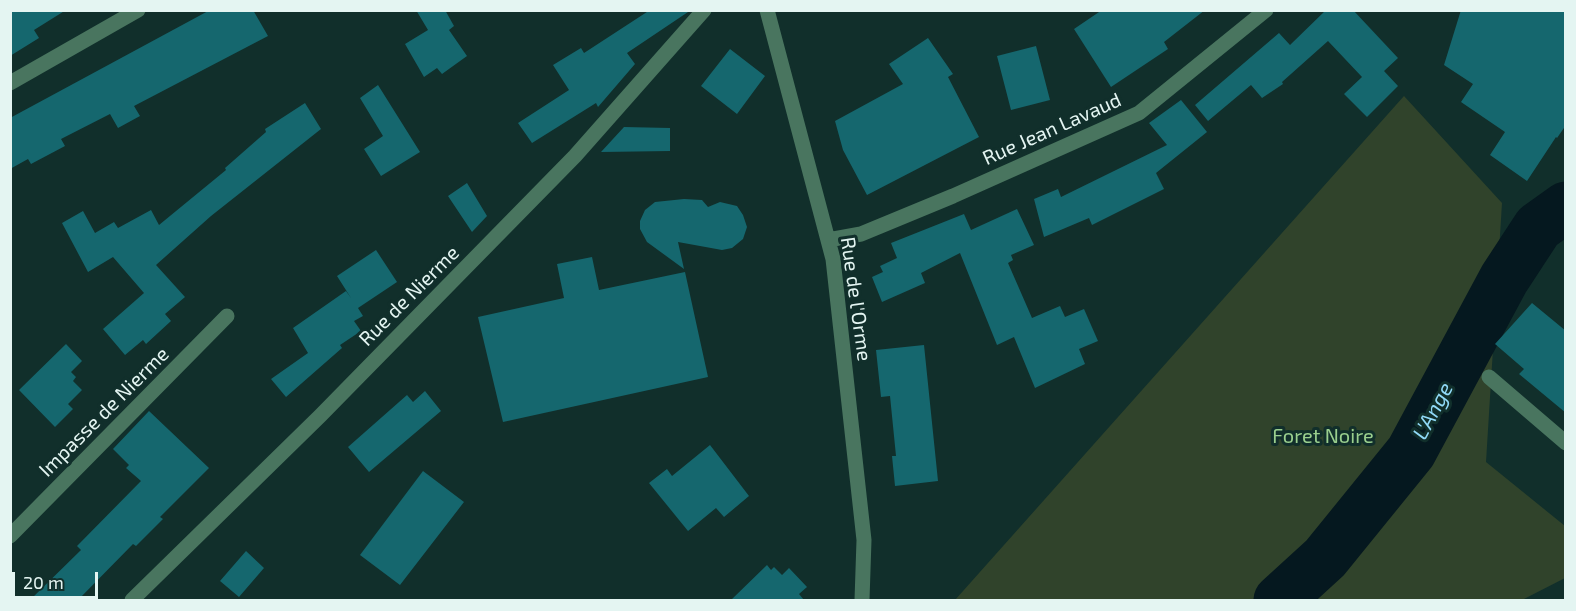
<!DOCTYPE html>
<html>
<head>
<meta charset="utf-8">
<style>
  body { margin:0 }
  #map { position:relative; width:1576px; height:611px; overflow:hidden; background:#112f2b; font-family:"Exo 2",sans-serif }
  canvas { display:block }
  .frame { position:absolute; inset:0; border:12px solid #e4f5f2; pointer-events:none }
  .scale { position:absolute; left:12px; top:572px; width:86px; height:27px; box-sizing:border-box; border:3px solid #e4f5f2; border-top:0; padding-left:8px; font-size:18px; line-height:21px; white-space:nowrap; color:#e4f5f2; -webkit-text-stroke:4px #112f2b; paint-order:stroke }
</style>
</head>
<body>
<div id="map">
<canvas width="1576" height="611"></canvas>
<div class="frame"></div>
<div class="scale">20 m</div>
</div>
<script>
const c = document.querySelector('canvas').getContext('2d');
c.lineJoin = 'round';
function fill(path, color) { c.fillStyle = color; c.fill(path, 'evenodd'); }
const poly = rows => new Path2D(rows.map(r => 'M' + r).join(''));
function trace(path, color, width, dash) { c.strokeStyle = color; c.lineWidth = width; c.lineCap = dash ? 'butt' : 'round'; c.setLineDash(dash || []); c.stroke(path); }
function write(font, color, halo, rows, align = 'center') {
  c.font = font + ' "Exo 2",sans-serif'; c.lineWidth = 6; c.setLineDash([]); c.textBaseline = 'middle'; c.strokeStyle = halo; c.fillStyle = color; for (const [text, x, y, turn = 0] of rows) {
    c.save(); c.translate(x, y); c.rotate((+turn || 0) * Math.PI / 180); c.textAlign = isNaN(turn) ? turn : align; if (halo) c.strokeText(text, 0, 0); c.fillText(text, 0, 0); c.restore();
  }
}
const green = poly([
  [1404,96,1502,203,1486,462,1565,526,1565,578,1522,600,955,600]
]);
const river = poly([
  [1279,600,1325,558,1411,452,1504,279,1538,227,1566,207]
]);
const building = poly([
  [10,10,66,10,34,30,39,38,10,56],
  [210,10,253,10,268,36,134,106,140,116,118,128,110,114,61,139,65,146,31,164,28,159,10,169,10,118],
  [416,10,445,10,454,26,449,30,467,56,442,74,437,68,424,77,405,44,428,30],
  [650,10,691,10,627,53,635,64,598,107,596,103,532,143,518,123,569,90,553,65,581,48,584,53],
  [1102,10,1205,10,1164,42,1168,49,1111,87,1074,29],
  [1326,10,1353,10,1398,58,1384,71,1398,86,1367,117,1344,94,1362,77,1328,41,1282,82,1283,84,1262,98,1251,85,1208,121,1195,105,1279,33,1290,45],
  [1461,10,1566,10,1566,125,1557,138,1556,137,1527,181,1490,155,1505,132,1461,102,1473,84,1444,65],
  [928,38,953,74,948,77,979,137,867,195,843,150,835,121,903,84,889,64],
  [1036,46,1050,100,1011,110,997,56],
  [730,49,765,76,737,114,701,86],
  [378,85,420,152,381,176,364,149,383,136,360,98],
  [1181,100,1207,132,1156,173,1164,189,1092,225,1089,218,1044,237,1034,199,1058,189,1061,197,1167,145,1149,123],
  [305,103,321,129,211,216,156,265,185,297,165,314,171,321,146,344,143,340,125,355,103,329,144,293,113,257,88,272,62,223,83,211,95,233,114,222,118,228,151,210,159,225,226,170,225,168,266,132,265,129],
  [624,127,670,128,670,151,601,152],
  [467,183,487,216,472,232,448,196],
  [684,199,702,200,708,207,720,202,737,206,743,215,747,227,743,239,732,248,722,250,678,242,684,269,647,242,640,229,640,221,645,210,655,202],
  [1017,209,1034,245,1011,255,1013,260,1008,263,1032,318,1060,306,1065,317,1084,309,1098,341,1079,349,1085,364,1035,388,1014,337,997,345,960,253,921,273,925,283,882,302,872,277,883,272,880,266,897,258,891,243,964,214,971,230],
  [376,250,397,282,358,308,363,316,354,321,361,331,340,345,342,348,286,397,271,379,308,353,293,328,346,291,351,298,337,276],
  [592,257,599,290,685,272,708,377,503,422,478,317,564,298,557,264],
  [1532,303,1566,331,1566,413,1519,374,1524,369,1495,344],
  [66,344,82,361,71,372,76,377,73,381,82,390,68,404,73,409,55,427,19,390],
  [924,345,938,481,895,486,892,456,896,456,890,396,881,397,876,350],
  [425,391,441,411,369,472,348,447,407,395,413,402],
  [149,411,209,468,160,517,163,519,136,546,133,544,78,600,30,600,81,550,77,546,141,481,126,468,129,465,113,449],
  [710,445,749,496,724,517,716,508,688,531,649,483,667,469,672,476],
  [423,471,464,502,400,585,360,555],
  [246,551,264,568,239,597,220,581],
  [767,565,771,570,774,567,782,575,789,568,807,587,799,594,804,600,731,600]
]);
const street = poly([
  [767,10,833,259,864,540,862,600],
  [10,83,138,10],
  [828,240,861,234,953,196,1139,113,1266,10],
  [1489,377,1566,443],
  [10,536,227,316],
  [132,600,320,416,575,156,704,10]
]);
const streetNames = [
  ["Rue Jean Lavaud",1052,129,-24],
  ["Rue de Nierme",409,296,-45],
  ["Rue de l'Orme",856,299,82],
  ["Impasse de Nierme",104,412,-45]
];
const parkNames = [
  ["Foret Noire",1323,436]
];
const waterNames = [
  ["L'Ange",1433,411,-62]
];
fill(green, '#30432b');
trace(river, '#05181f', 51);
fill(building, '#15676e');
trace(street, '#49755f', 15);
write('20px', '#e4f5f2', '#112f2b', streetNames);
write('20px', '#9acf8e', '#112f2b', parkNames);
write('italic 21px', '#91daf8', '#112f2b', waterNames);
</script>
</body>
</html>
